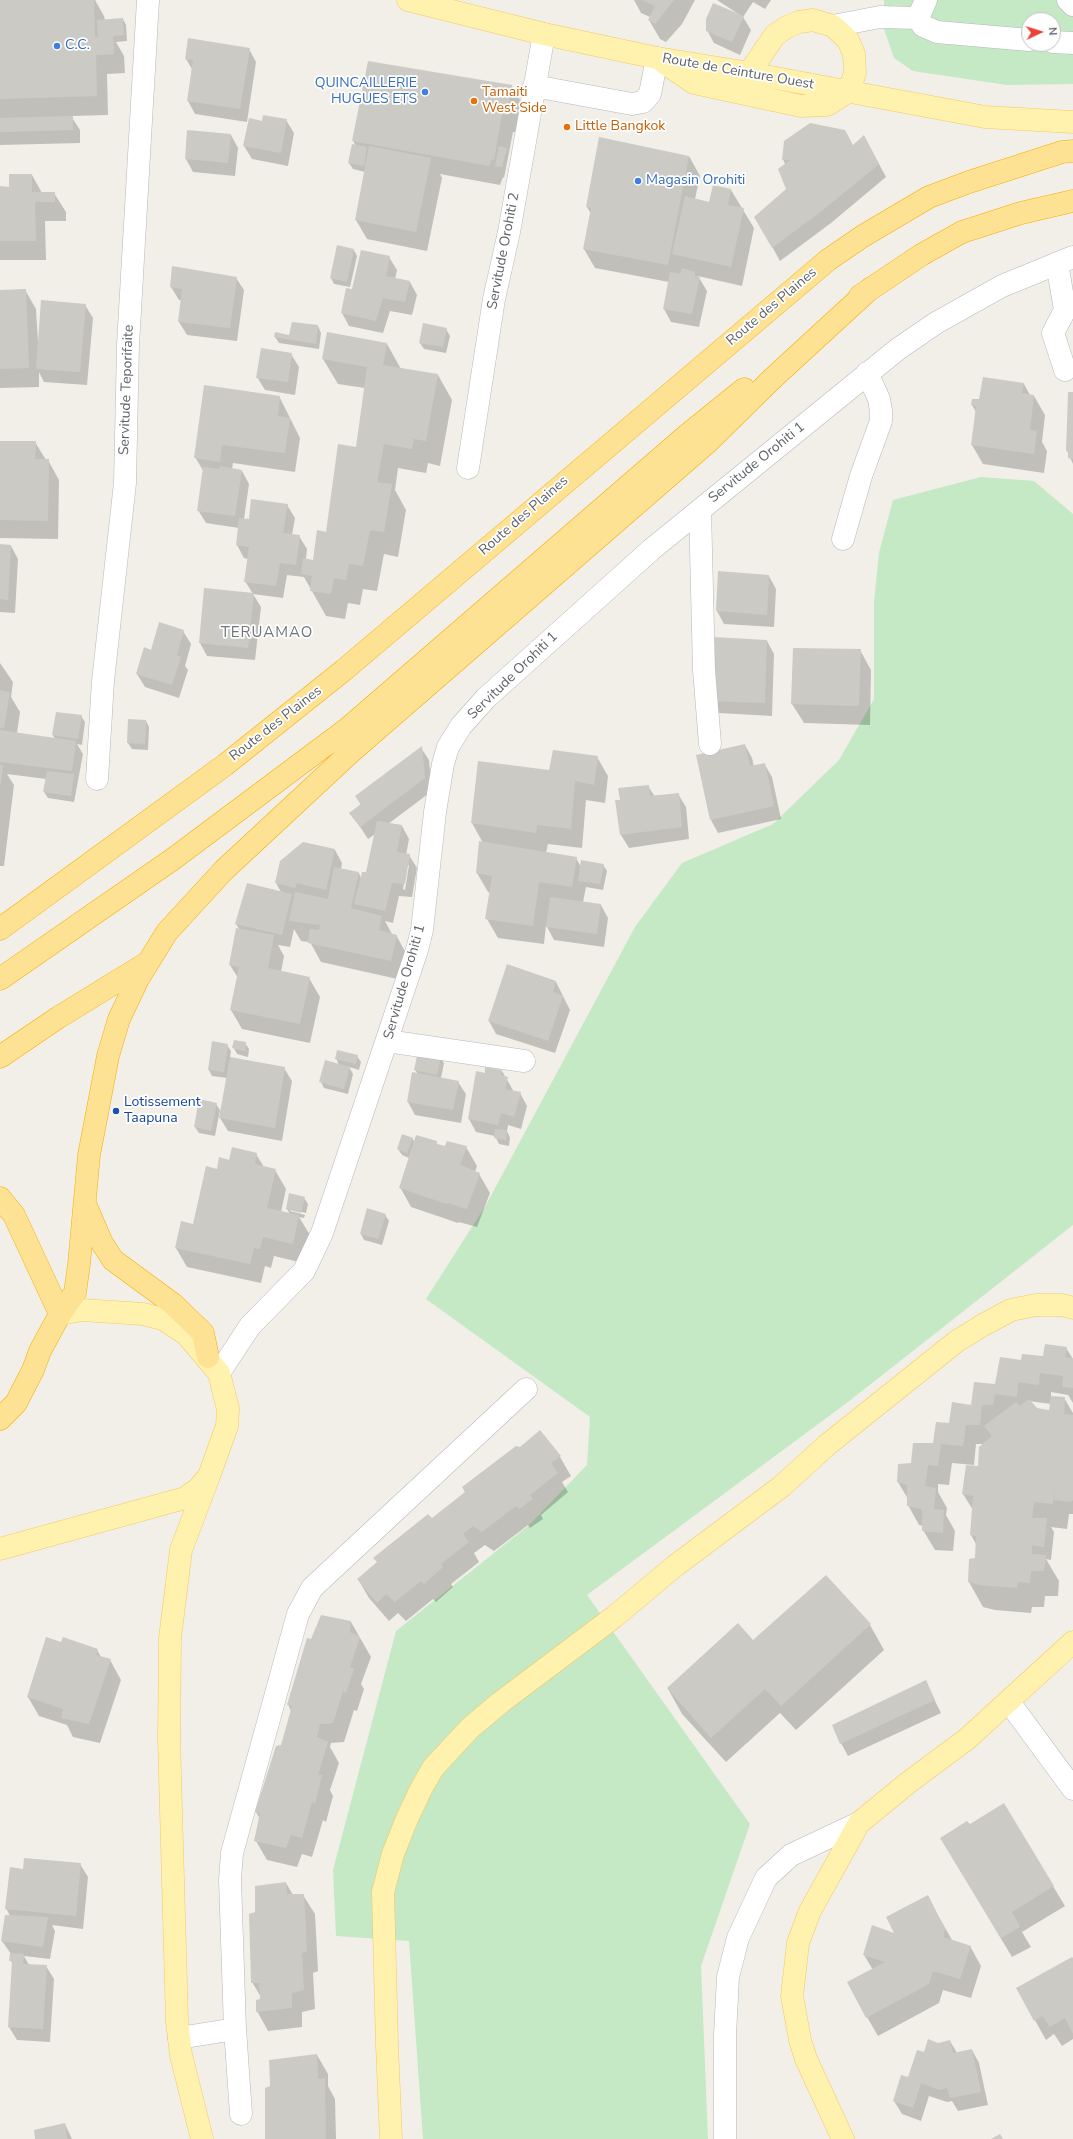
<!DOCTYPE html>
<html>
<head>
<meta charset="utf-8">
<style>
  body { margin:0 }
  #map { position:relative; width:1073px; height:2139px; overflow:hidden; background:#f1efe8; font-family:"Nunito Sans",sans-serif }
  canvas { display:block }
  .north { position:absolute; left:1021px; top:12px; width:40px; height:40px; box-sizing:border-box; background:#fff; border:1px solid #bfc1c3; border-radius:50%; rotate:86deg; font-size:11px; font-weight:700; line-height:16px; text-align:center; color:#5f6368 }
  .north::after { content:''; display:block; margin:auto; width:14px; height:18px; background:#ea4335; clip-path:polygon(50% 0,100% 100%,50% 72%,0 100%) }
</style>
</head>
<body>
<div id="map">
<canvas width="1073" height="2139"></canvas>
<div class="north">N</div>
</div>
<script>
const c = document.querySelector('canvas').getContext('2d');
c.lineJoin = 'round';
function fill(path, color) { c.fillStyle = color; c.fill(path, 'evenodd'); }
const poly = rows => new Path2D(rows.map(r => 'M' + r).join(''));
function trace(path, color, width, dash) { c.strokeStyle = color; c.lineWidth = width; c.lineCap = dash ? 'butt' : 'round'; c.setLineDash(dash || []); c.stroke(path); }
function write(font, color, halo, rows, align = 'center') {
  c.font = font + ' "Nunito Sans",sans-serif'; c.lineWidth = 3.5; c.setLineDash([]); c.textBaseline = 'middle'; c.strokeStyle = halo; c.fillStyle = color; for (const [text, x, y, turn = 0] of rows) {
    c.save(); c.translate(x, y); c.rotate((+turn || 0) * Math.PI / 180); c.textAlign = isNaN(turn) ? turn : align; if (halo) c.strokeText(text, 0, 0); c.fillText(text, 0, 0); c.restore();
  }
}
const green = poly([
  [884,0,1073,0,1073,84,1007,85,913,71,894,58,884,29],
  [1029,20,1053,20,1053,44,1029,44],
  [981,477,1034,481,1073,514,1073,1225,848,1402,587,1595,750,1824,701,1966,708,2139,423,2139,409,1941,336,1936,333,1870,396,1631,528,1526,587,1465,590,1417,426,1299,486,1205,635,927,682,863,773,824,839,760,874,699,874,602,879,553,893,500]
]);
const shadow = poly([
  [95,0,104,16,105,20,123,19,126,25,127,41,116,42,124,56,125,73,107,74,108,115,71,116,80,130,80,143,0,145,0,1],
  [634,0,695,0,682,24,666,42,660,39,649,20,650,17,641,13],
  [717,0,771,0,765,9,753,2,743,17,751,30,740,55,714,43,707,30,740,15],
  [249,49,256,62,247,122,195,114,188,101,192,69,186,59],
  [369,62,512,86,523,105,518,133,513,132,504,178,503,177,500,185,440,174,442,178,427,251,367,239,356,220,365,172,353,169,349,163,356,146,353,141],
  [286,120,294,133,288,166,252,159,244,146,263,122],
  [231,135,238,148,235,176,193,172,186,159],
  [853,146,871,149,886,177,831,223,780,261,756,217,788,189,785,164,783,159],
  [689,156,700,176,695,199,710,203,713,186,731,190,754,228,742,286,698,276,707,291,699,327,671,322,664,309,669,282,595,268,584,249,591,214,587,207],
  [32,175,42,193,54,193,66,212,66,221,45,221,46,260,0,260,0,187,10,188],
  [354,250,357,256,350,287,334,284,331,278],
  [389,257,397,270,395,279,410,282,417,295,412,315,390,311,383,333,349,326,342,313,352,290],
  [236,278,244,290,237,341,187,335,179,322,182,300,179,300,171,287],
  [25,290,36,309,38,342,85,305,93,318,87,385,44,382,39,372,39,387,0,388,0,291],
  [318,326,321,333,319,349,279,343,275,337,290,337],
  [446,329,450,336,446,353,424,349,420,343],
  [387,344,401,369,438,375,452,400,440,466,428,463,426,473,398,468,395,490,406,510,398,557,384,554,377,591,363,589,360,605,348,603,345,619,326,616,304,577,287,575,283,598,253,594,261,607,255,660,207,656,200,643,253,594,245,581,248,559,244,558,237,545,239,528,206,523,198,510,204,472,195,457,279,396,300,438,295,472,233,463,232,469,242,471,249,484,244,519,250,520,287,505,295,518,292,535,299,536,307,549,306,559,313,562,327,533,357,448,365,388,338,384,323,359],
  [291,354,299,367,295,395,265,390,257,377],
  [1024,384,1030,395,1034,396,1045,415,1042,442,1047,451,1044,473,983,464,972,445,976,412,972,405],
  [1073,393,1073,464,1067,451],
  [0,442,35,442,46,460,48,460,59,480,58,539,0,538],
  [0,545,11,546,18,559,15,613,0,612],
  [769,576,776,589,774,627,724,624,717,611],
  [183,631,191,644,185,666,188,670,179,698,145,687,137,674,152,651],
  [767,641,774,654,772,716,719,713,711,700],
  [860,650,871,670,870,725,804,723,792,704],
  [0,663,13,682,11,697,20,712,17,733,55,739,53,735,81,716,85,722,82,745,77,744,83,754,74,802,48,798,44,792,46,779,7,774,14,785,4,866,0,866],
  [129,720,146,721,149,727,148,750,132,749,128,743],
  [745,745,752,758,754,767,765,765,772,777,781,819,718,833,711,820],
  [421,748,429,760,432,791,388,824,402,826,409,839,406,855,409,855,417,868,412,897,399,896,393,923,385,921,392,934,396,935,407,955,402,980,321,962,310,942,301,941,294,929,290,947,278,945,284,956,281,972,309,978,320,997,310,1043,242,1029,231,1010,238,978,230,965,240,930,236,924,281,892,276,883,281,862,335,850,342,863,341,869,359,873,361,878,367,874,375,834,368,839,351,813,361,805,356,797],
  [407,865,409,865,405,890,403,889],
  [597,757,608,776,605,803,586,800,582,848,548,844,546,853,576,858,581,867,603,865,607,871,603,890,586,887,583,902,601,905,608,918,604,947,554,940,546,925,544,944,498,938,487,919,491,893,488,892,477,873,483,843,472,823,550,771],
  [648,786,655,797,678,794,686,807,689,839,629,848,621,835,621,801],
  [556,982,570,1010,555,1053,496,1034,489,1021],
  [245,1043,249,1049,248,1057,237,1054,234,1048],
  [227,1045,231,1051,230,1058,284,1068,292,1081,282,1141,228,1131,220,1118,227,1078,212,1076,209,1070],
  [357,1056,361,1062,359,1070,349,1067,353,1074,348,1094,324,1088,321,1082,339,1065,336,1058],
  [440,1057,444,1063,441,1078,458,1082,466,1094,461,1123,415,1115,408,1102,418,1074,415,1070],
  [502,1071,514,1092,520,1093,527,1106,521,1129,508,1125,507,1131,510,1138,509,1146,499,1144,495,1136,476,1132,469,1119],
  [216,1104,220,1110,215,1136,199,1133,195,1127],
  [412,1138,415,1143,436,1142,438,1145,445,1148,466,1147,477,1166,475,1172,479,1174,490,1193,477,1227,459,1222,458,1223,411,1207,400,1187,409,1158,402,1155,398,1149],
  [256,1154,264,1167,275,1170,286,1189,281,1212,290,1214,287,1209,304,1198,308,1204,306,1213,290,1209,290,1211,305,1215,304,1218,299,1217,310,1235,303,1263,274,1256,271,1268,265,1266,261,1283,187,1267,176,1248,193,1225,217,1170,230,1161],
  [385,1215,389,1221,382,1245,364,1240,361,1234],
  [1066,1348,1073,1359,1073,1403,1068,1395,1051,1392,1051,1397,1064,1398,1073,1413,1073,1514,1069,1514,1067,1529,1051,1527,1054,1532,1051,1560,1046,1559,1059,1581,1058,1596,1045,1596,1044,1607,1032,1607,1031,1613,995,1610,983,1607,969,1582,976,1559,977,1546,971,1535,973,1510,963,1494,979,1467,984,1444,976,1444,974,1465,952,1463,949,1485,938,1484,938,1492,947,1508,946,1515,955,1531,953,1551,935,1550,923,1530,923,1526,919,1525,908,1505,908,1499,898,1482,912,1464,934,1444,950,1424,1022,1361,1044,1357],
  [1029,1401,1051,1404,1050,1411,1036,1409],
  [540,1432,560,1457,571,1476,562,1482,568,1492,541,1515,543,1519,530,1528,528,1525,494,1551,485,1545,474,1553,479,1562,451,1584,453,1587,436,1602,433,1599,406,1621,398,1613,389,1621,369,1598,358,1579,378,1563,375,1558,432,1519],
  [351,1622,371,1657,361,1684,364,1689,357,1711,354,1710,344,1742,331,1743,330,1747,339,1763,330,1790,333,1796,326,1822,323,1820,312,1857,302,1854,297,1867,267,1860,256,1841,260,1819,256,1812,282,1746,291,1711,288,1704,312,1640],
  [870,1625,884,1650,796,1730,780,1713,726,1762,682,1714,668,1689],
  [97,1650,101,1657,110,1660,121,1680,100,1743,73,1737,67,1725,39,1716,28,1697],
  [925,1681,941,1713,848,1756,841,1743],
  [1004,1805,1065,1906,1022,1932,1031,1947,1012,1957,952,1857],
  [80,1864,88,1877,83,1929,52,1925,55,1931,50,1959,24,1956,29,1965,46,1966,54,1979,50,2042,17,2040,9,2027,13,1964,10,1960,11,1954,2,1941,10,1916,6,1908,24,1870],
  [286,1883,293,1895,303,1895,315,1914,318,1971,313,1973,315,2009,302,2012,302,2027,268,2031,257,2011,261,1997,252,1982,256,1913],
  [927,1896,952,1940,970,1946,981,1966,971,1998,943,1990,939,2003,878,2036,867,2017,873,1970,864,1955,897,1934],
  [1073,1960,1073,2039,1062,2046,1054,2034,1046,2040,1017,1988],
  [950,2041,957,2053,972,2050,979,2063,988,2105,958,2111,952,2101,947,2102,929,2096,921,2121,902,2114,894,2101,909,2079,938,2044],
  [317,2055,328,2074,328,2086,335,2099,336,2139,266,2139],
  [65,2124,72,2139,36,2139]
]);
const building = poly([
  [0,0,94,0,95,37,98,37,97,20,123,18,124,35,113,36,114,54,96,55,97,96,0,99],
  [642,0,674,0,655,24,648,20,655,6],
  [713,3,744,16,732,42,706,31,706,19],
  [188,38,250,48,240,109,187,101,193,60,185,59],
  [368,61,512,85,507,115,502,114,494,160,492,159,489,166,352,141],
  [263,115,287,119,281,153,243,146,249,118,262,121],
  [73,116,73,130,0,132,0,118],
  [810,123,845,130,853,145,864,135,879,164,823,210,772,248,754,217,786,189,778,169,790,160,782,160,784,141],
  [187,130,231,134,228,163,185,159],
  [599,137,689,156,668,265,583,249,591,208,586,207],
  [352,144,367,147,364,166,348,163],
  [369,146,431,158,416,232,355,220],
  [499,146,507,148,502,167,495,166],
  [9,174,32,174,32,192,55,192,55,202,35,202,36,241,0,241,0,186,9,187],
  [713,185,731,189,728,205,744,208,731,267,672,254,685,196,709,202],
  [337,245,354,249,347,282,330,278],
  [361,250,390,256,386,276,410,281,405,302,383,298,376,321,341,313,346,288,352,289],
  [172,266,237,277,230,328,178,322,182,289,170,287],
  [682,268,695,272,695,276,700,277,692,314,663,309,670,272,680,274],
  [26,289,29,368,0,369,0,290],
  [41,300,86,304,80,372,36,369],
  [292,322,318,325,316,344,274,337,275,332,289,335],
  [423,323,447,328,443,347,419,343],
  [327,332,387,343,383,365,438,374,426,441,414,439,412,449,384,444,377,482,392,484,384,532,370,530,363,566,349,564,346,580,334,578,331,594,310,591,312,576,301,574,303,558,313,560,317,530,326,532,338,444,356,447,367,367,322,359],
  [261,348,292,353,288,382,256,378],
  [983,377,1024,383,1022,393,1034,395,1030,430,1037,431,1034,454,971,445,976,406,971,405,972,399,979,399],
  [204,385,280,396,278,416,290,418,285,453,222,445,220,462,194,458],
  [1068,392,1073,392,1073,459,1068,458,1068,451,1066,451],
  [0,441,36,441,35,459,49,459,48,521,0,520],
  [220,466,242,470,235,516,197,511,203,467,219,469],
  [251,499,288,504,283,533,300,535,296,565,280,563,276,586,244,582,249,547,236,545,239,518,249,519],
  [0,544,11,545,8,600,0,599],
  [718,571,769,575,767,615,716,611],
  [204,588,254,593,248,648,199,643],
  [159,622,184,630,177,655,181,657,172,685,136,674,144,647,151,650],
  [713,637,767,640,765,703,710,701],
  [793,648,861,649,859,706,791,704],
  [0,690,10,692,4,728,0,728],
  [56,712,82,715,78,739,52,735],
  [128,719,146,720,145,744,127,743],
  [0,730,76,741,72,771,0,762],
  [745,744,750,766,765,763,774,806,710,820,696,755],
  [422,746,425,778,360,827,349,813,361,804,355,796],
  [553,750,598,756,594,785,575,781,571,829,537,825,536,833,471,823,478,761,549,770],
  [0,765,3,765,1,784,0,784],
  [47,771,74,774,71,796,43,792],
  [649,785,650,796,679,793,682,827,620,835,615,800,620,800,618,788],
  [377,821,402,825,397,852,410,854,405,884,392,883,385,911,354,904,362,872,366,872],
  [479,841,577,857,572,887,539,882,533,926,485,919,492,876,476,873],
  [303,842,335,849,326,890,297,883,295,888,275,883,280,861],
  [581,860,604,864,600,884,578,881],
  [334,867,359,872,351,908,382,916,379,930,397,935,391,961,308,943,310,929,319,930,320,925,289,921,295,892,328,899],
  [247,883,292,894,282,935,235,924],
  [550,897,601,904,597,934,546,927],
  [236,928,274,935,268,968,310,977,300,1024,230,1010,239,967,229,965],
  [507,964,556,981,553,992,563,996,548,1041,488,1021],
  [234,1040,246,1042,245,1051,232,1048],
  [212,1041,228,1044,224,1072,208,1070],
  [337,1050,358,1055,356,1064,335,1059],
  [418,1051,441,1056,437,1075,414,1070],
  [230,1057,285,1067,275,1128,219,1118],
  [325,1060,350,1067,344,1089,319,1082],
  [485,1067,502,1070,501,1075,508,1077,505,1089,521,1092,514,1117,501,1113,498,1125,468,1119,476,1071,485,1073],
  [412,1072,459,1081,453,1110,407,1102],
  [199,1099,217,1103,211,1131,194,1127],
  [495,1129,507,1130,506,1140,494,1138],
  [402,1134,413,1138,407,1153,397,1149],
  [416,1135,437,1141,437,1144,445,1146,447,1141,467,1146,460,1165,480,1173,467,1209,448,1203,447,1204,399,1188],
  [232,1147,257,1153,255,1164,276,1169,267,1208,299,1215,293,1244,263,1237,260,1249,254,1248,250,1264,175,1248,181,1221,193,1224,206,1166,217,1169,219,1157,229,1160],
  [289,1193,305,1197,301,1213,286,1209],
  [367,1208,386,1214,378,1239,360,1234],
  [1045,1344,1067,1347,1065,1357,1073,1358,1073,1388,1062,1387,1063,1376,1040,1373,1039,1385,1018,1382,1017,1397,995,1394,993,1405,982,1405,980,1425,966,1425,963,1446,941,1444,938,1466,928,1465,925,1486,936,1488,934,1509,944,1510,943,1533,922,1531,922,1509,907,1506,907,1485,897,1482,898,1464,911,1463,913,1443,933,1443,936,1422,949,1423,952,1402,971,1405,974,1382,995,1384,1000,1357,1021,1360,1022,1354,1043,1356],
  [1051,1396,1065,1397,1064,1414,1073,1415,1073,1500,1071,1502,1054,1500,1055,1483,1053,1504,1034,1502,1032,1518,1047,1518,1044,1547,1032,1545,1032,1554,1046,1555,1044,1571,1031,1571,1030,1583,1018,1582,1017,1588,980,1585,968,1582,969,1559,975,1558,976,1536,970,1535,973,1496,962,1494,966,1465,978,1466,979,1447,992,1436,984,1426,1016,1402,1020,1406,1029,1399,1037,1408,1049,1410],
  [540,1430,561,1456,551,1463,558,1473,530,1495,533,1499,519,1509,516,1506,482,1532,473,1526,463,1534,469,1542,441,1564,443,1567,424,1584,421,1581,395,1602,386,1594,377,1603,357,1579,377,1562,373,1558,428,1514,432,1518,465,1492,462,1487,516,1446,520,1447],
  [826,1575,871,1624,781,1706,765,1689,711,1738,667,1688,738,1623,753,1640],
  [321,1615,351,1621,350,1632,360,1637,350,1667,354,1669,346,1693,343,1691,333,1723,320,1724,317,1737,328,1742,318,1775,322,1775,315,1803,312,1802,302,1838,291,1835,286,1848,254,1841,260,1813,255,1812,276,1746,281,1745,292,1706,287,1705,307,1638,311,1639],
  [46,1637,61,1642,63,1637,98,1649,96,1655,111,1659,89,1724,61,1718,63,1709,27,1697],
  [926,1680,935,1700,840,1744,832,1725],
  [1004,1803,1054,1886,1012,1912,1020,1927,1001,1938,940,1838,967,1821,970,1824],
  [24,1858,81,1863,76,1916,5,1909,10,1867,23,1869],
  [286,1882,287,1894,304,1894,307,1952,302,1953,304,1990,292,1993,292,2008,256,2012,256,2000,260,1999,259,1983,251,1983,249,1914,255,1912,255,1886],
  [928,1895,945,1929,943,1937,971,1946,960,1979,933,1971,929,1984,866,2018,847,1982,885,1962,863,1955,872,1925,894,1933,886,1917],
  [5,1915,48,1917,43,1947,1,1941],
  [10,1953,24,1954,23,1964,47,1965,43,2029,8,2027,12,1961,9,1961],
  [1072,1957,1073,1958,1073,2034,1065,2018,1050,2027,1042,2016,1034,2021,1016,1988],
  [928,2039,938,2043,950,2040,953,2053,972,2049,981,2092,950,2098,947,2088,939,2090,921,2083,913,2108,893,2101,901,2075,908,2077,917,2050,924,2052],
  [317,2054,318,2079,325,2078,326,2139,265,2139,265,2088,270,2086,269,2060],
  [65,2123,67,2139,35,2139,34,2130],
  [1000,2134,1003,2139,991,2139]
]);
const minor = poly([
  [1068,0,1073,5],
  [918,18,923,26,937,32,1029,40],
  [918,18,926,0],
  [833,26,880,17,918,18],
  [1053,42,1073,43],
  [534,86,632,104,643,102,650,94,657,58],
  [1057,263,1065,310,1053,333,1065,370],
  [468,468,494,299,509,232,544,34],
  [700,510,704,670,710,744],
  [843,539,861,476,881,421,881,411,879,399,867,373],
  [97,779,103,681,125,483,128,345,148,0],
  [387,1041,524,1061],
  [219,1373,250,1326,304,1271,322,1233,417,950,422,930,435,812,443,764,448,747,461,726,486,698,652,549,898,349,936,323,1002,286,1073,257],
  [1009,1702,1073,1789],
  [235,2029,241,2114],
  [179,2038,235,2029,230,1880,232,1853,298,1614,312,1588,526,1389],
  [725,2139,725,2035,728,1977,738,1938,766,1878,791,1855,859,1823]
]);
const major = poly([
  [408,0,544,34,657,58,749,73,985,117,1073,122],
  [663,62,694,83,801,106,827,105,849,91,855,73,854,54,848,40,833,26,813,20,799,22,787,27,775,35,749,73],
  [0,1549,185,1498,198,1489,209,1476,227,1426,228,1409,219,1373,186,1334,163,1319,143,1314,82,1310,60,1314],
  [202,2139,181,2055,177,2021,169,1739,170,1638,181,1550,209,1476],
  [391,2139,387,2045,383,1892,393,1854,406,1821,421,1789,433,1768,470,1728,501,1702,614,1617,675,1566,782,1486,827,1445,957,1341,983,1325,1011,1310,1036,1305,1062,1305,1073,1308],
  [843,2139,806,2059,800,2040,792,1996,798,1943,810,1911,859,1823,909,1782,967,1739,1073,1642]
]);
const highway = poly([
  [860,296,921,255,962,232,1021,213,1073,201],
  [0,929,225,765,344,670,828,260,863,236,929,197,969,182,1062,152,1073,151],
  [0,979,173,859,347,729,687,435,744,389],
  [0,1057,59,1017,147,963],
  [0,1198,14,1215,60,1314],
  [86,1206,102,1243,113,1260,173,1304,203,1333,208,1357],
  [0,1419,16,1403,33,1370,40,1351,60,1314,75,1293,79,1264,89,1155,108,1056,119,1019,138,979,167,932,224,870,352,751,708,442,773,378,871,288]
]);
const markers = [
  [57,46,4,"#3f7fe0"],
  [425,92,4,"#3f7fe0"],
  [474,101,4,"#e8710a"],
  [567,127,4,"#e8710a"],
  [638,181,4,"#3f7fe0"],
  [116,1111,4,"#1a4fb4"]
];
const shopNames = [
  ["C.C.",65,46],
  ["QUINCAILLERIE",417,84,"right"],
  ["HUGUES ETS",417,100,"right"],
  ["Magasin Orohiti",646,181]
];
const streetNames = [
  ["Route de Ceinture Ouest",738,72,10],
  ["Servitude Orohiti 2",504,251,-79],
  ["Route des Plaines",772,307,-40],
  ["Servitude Teporifaite",127,390,-88],
  ["Servitude Orohiti 1",757,463,-39],
  ["Route des Plaines",524,516,-41],
  ["Servitude Orohiti 1",513,676,-44],
  ["Route des Plaines",276,724,-38],
  ["Servitude Orohiti 1",405,982,-74]
];
const foodNames = [
  ["Tamaiti",482,93],
  ["West Side",482,109],
  ["Little Bangkok",575,127]
];
const transitNames = [
  ["Lotissement",124,1103],
  ["Taapuna",124,1119]
];
const neighbourhoodNames = [
  ["TERUAMAO",267,633]
];
fill(green, '#c5e8c5');
fill(shadow, '#0003');
fill(building, '#cccac5');
trace(minor, '#b5b8bc', 23);
trace(major, '#f2c960', 23);
trace(highway, '#f9ab00', 23);
trace(minor, '#fff', 22);
trace(major, '#fff2af', 22);
trace(highway, '#fde293', 22);
for (const [x, y, r, color] of markers) { const dot = new Path2D(); dot.arc(x, y, r, 0, 2 * Math.PI); c.fillStyle = color; c.fill(dot); trace(dot, '#fff', 1.5); }
write('14px', '#366cbe', '#fff', shopNames, 'left');
write('14px', '#5f6368', '#fff', streetNames);
write('14px', '#c56008', '#fff', foodNames, 'left');
write('14px', '#164399', '#fff', transitNames, 'left');
c.letterSpacing = '1px';
write('15px', '#70757a', '#fff', neighbourhoodNames);
c.letterSpacing = '0px';
</script>
</body>
</html>
